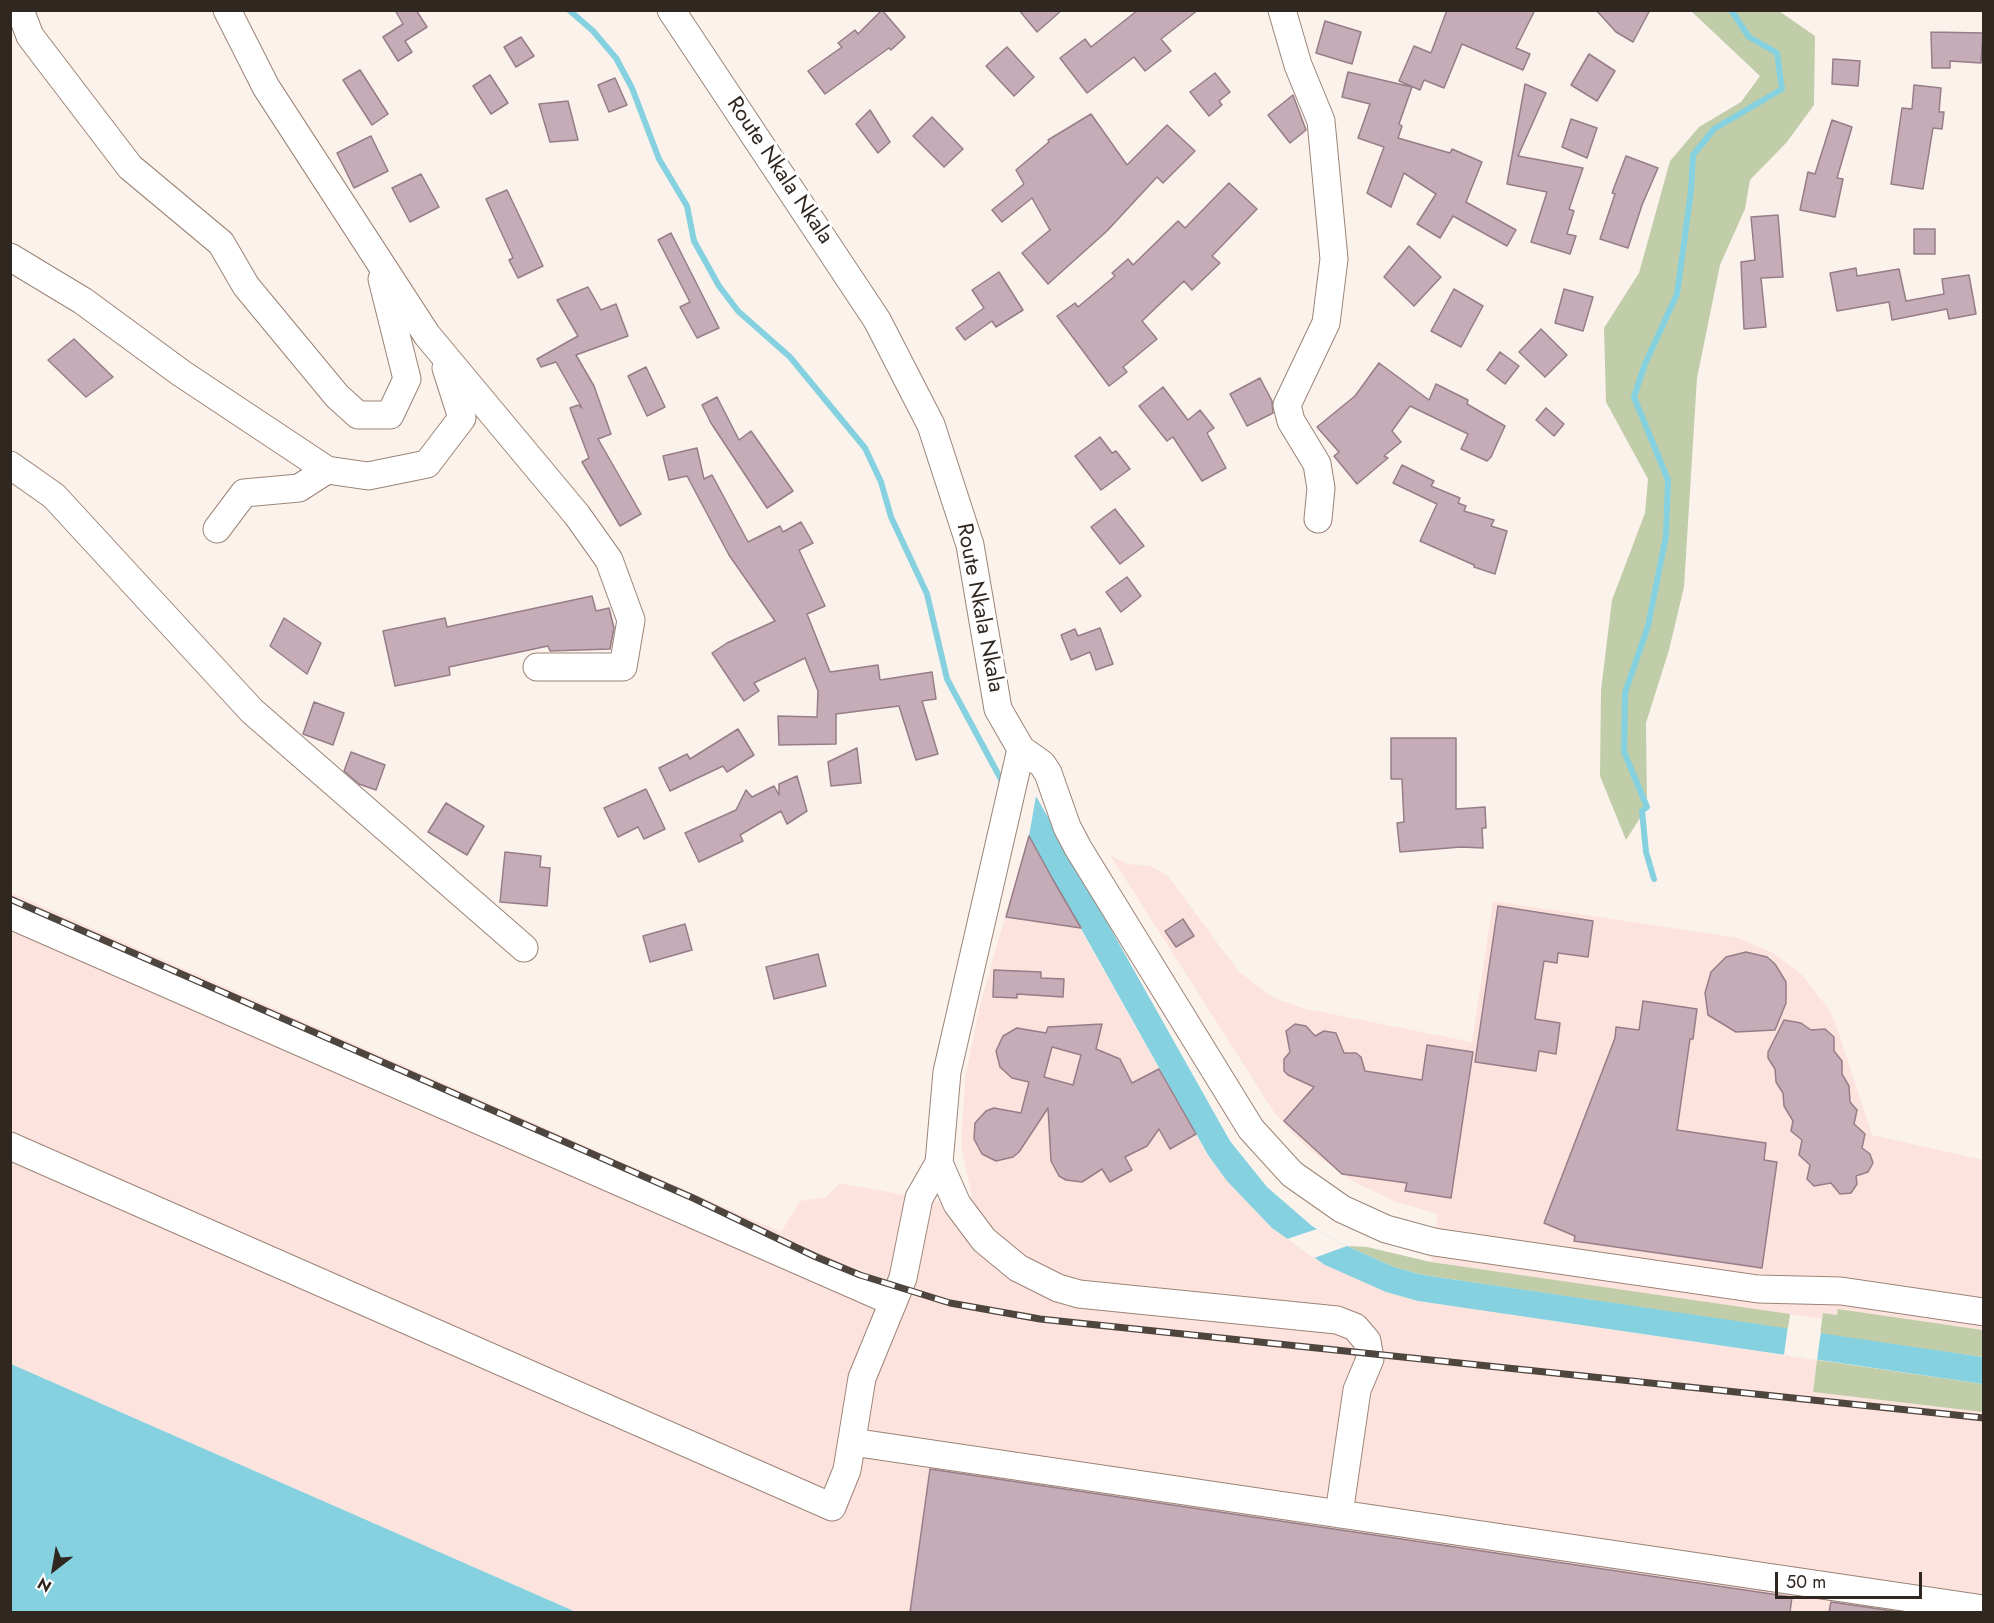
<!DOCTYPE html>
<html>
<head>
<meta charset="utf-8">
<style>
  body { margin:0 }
  #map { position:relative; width:1994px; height:1623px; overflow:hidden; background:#fcf2ec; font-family:Jost,sans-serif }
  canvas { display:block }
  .frame { position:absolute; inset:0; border:12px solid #302721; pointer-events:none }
  .north { position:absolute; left:24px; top:1539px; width:60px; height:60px; -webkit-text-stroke:4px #fff; paint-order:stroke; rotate:211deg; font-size:16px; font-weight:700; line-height:24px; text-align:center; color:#302721 }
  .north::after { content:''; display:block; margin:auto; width:21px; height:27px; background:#302721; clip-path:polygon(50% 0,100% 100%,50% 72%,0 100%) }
  .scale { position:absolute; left:1775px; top:1572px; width:147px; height:27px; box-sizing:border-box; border:3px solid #302721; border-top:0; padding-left:8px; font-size:18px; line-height:21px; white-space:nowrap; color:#302721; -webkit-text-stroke:4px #fff; paint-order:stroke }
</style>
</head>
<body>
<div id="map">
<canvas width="1994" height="1623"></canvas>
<div class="frame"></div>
<div class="north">N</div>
<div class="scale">50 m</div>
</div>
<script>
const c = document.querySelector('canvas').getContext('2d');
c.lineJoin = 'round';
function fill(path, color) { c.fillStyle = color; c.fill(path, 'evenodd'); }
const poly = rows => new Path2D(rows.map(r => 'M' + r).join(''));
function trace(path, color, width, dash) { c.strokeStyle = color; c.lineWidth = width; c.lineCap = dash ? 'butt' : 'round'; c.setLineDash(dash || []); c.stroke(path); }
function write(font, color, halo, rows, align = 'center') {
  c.font = font + ' Jost,sans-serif'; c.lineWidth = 6; c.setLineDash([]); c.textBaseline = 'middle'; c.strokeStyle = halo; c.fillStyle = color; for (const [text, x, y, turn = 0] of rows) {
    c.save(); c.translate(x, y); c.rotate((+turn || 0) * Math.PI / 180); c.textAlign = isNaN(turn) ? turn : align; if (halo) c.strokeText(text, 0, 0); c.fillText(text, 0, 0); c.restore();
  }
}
const industrial = poly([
  [1028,836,1208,1156,1227,1181,1272,1228,1325,1265,1386,1292,1418,1301,1817,1360,1813,1392,1983,1412,1983,1612,576,1612,11,1364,10,892,781,1232,800,1201,826,1197,840,1183,952,1204,972,1196,961,1147,965,1079,979,1009],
  [1110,855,1127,864,1150,866,1167,875,1239,972,1274,998,1302,1008,1472,1042,1493,901,1739,938,1773,953,1802,975,1828,1008,1837,1027,1872,1135,1983,1160,1983,1330,1839,1309,1837,1315,1823,1313,1822,1319,1431,1262,1438,1214,1396,1202,1356,1183,1312,1152,1292,1133,1274,1112]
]);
const green = poly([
  [1691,11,1779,11,1815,36,1814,105,1787,142,1750,180,1745,209,1720,265,1697,378,1684,587,1669,650,1646,723,1647,807,1626,840,1600,776,1601,690,1612,600,1645,513,1648,479,1606,402,1604,328,1639,273,1670,161,1699,127,1741,102,1760,76],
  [1347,1246,1367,1247,1431,1262,1790,1314,1788,1329,1423,1275,1394,1267],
  [1838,1309,1983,1330,1983,1357,1820,1334,1823,1313,1837,1315],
  [1817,1360,1983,1384,1983,1412,1813,1392]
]);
const water = poly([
  [1036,796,1230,1141,1267,1187,1312,1226,1338,1242,1394,1267,1423,1275,1983,1357,1983,1384,1418,1301,1386,1292,1325,1265,1272,1228,1227,1181,1208,1155,1029,836],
  [11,1364,576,1612,11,1612]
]);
const pier = poly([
  [1317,1229,1338,1242,1347,1246,1314,1258,1287,1239],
  [1788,1326,1821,1331,1817,1360,1784,1355]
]);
const stream = poly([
  [569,10,593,31,616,58,632,88,659,159,687,206,694,241,719,286,738,311,790,357,865,448,881,482,891,517,927,594,947,679,1004,785],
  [1654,879,1646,852,1642,811,1647,807,1624,752,1625,693,1648,626,1666,536,1668,480,1634,397,1645,364,1677,294,1691,191,1693,155,1714,129,1782,89,1777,53,1749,37,1731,10]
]);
const building = poly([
  [395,10,416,10,427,27,405,41,412,52,398,61,383,37,403,24,395,10],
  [882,10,905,37,891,50,889,48,825,94,808,71,842,47,838,43,855,30,858,34,882,10],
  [1019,10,1062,10,1037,32,1019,10],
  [1138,10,1198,10,1161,39,1171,51,1145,71,1134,57,1087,93,1060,58,1085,39,1091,47,1138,10],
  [1447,10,1535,10,1516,48,1530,54,1523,70,1462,44,1444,88,1424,80,1420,90,1399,81,1414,46,1431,53,1447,10],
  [1596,10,1650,10,1633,42,1616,32,1596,10],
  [1325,21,1361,32,1352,64,1316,53,1325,21],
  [1931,32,1983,33,1981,63,1950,61,1950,68,1932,68,1931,32],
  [521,37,534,56,516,67,504,47,521,37],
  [1007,47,1034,77,1014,96,986,66,1007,47],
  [1589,54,1615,71,1597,101,1571,85,1589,54],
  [1833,59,1860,61,1858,86,1832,84,1833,59],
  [360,70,388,114,372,125,343,80,360,70],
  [1348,72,1412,87,1399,124,1402,126,1398,138,1450,153,1452,149,1482,162,1466,202,1516,230,1507,246,1453,216,1440,238,1417,224,1436,194,1404,173,1391,207,1367,193,1384,147,1358,138,1370,104,1342,97,1348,72],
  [1215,73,1230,92,1219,101,1222,105,1209,116,1190,92,1215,73],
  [490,75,508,103,491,114,473,86,490,75],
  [615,78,627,105,609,112,598,85,615,78],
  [1525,84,1546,93,1518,156,1583,168,1569,209,1574,211,1567,234,1576,236,1570,254,1531,242,1547,192,1507,184,1525,84],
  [1914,85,1941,88,1939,112,1944,112,1942,129,1933,128,1923,189,1891,184,1902,108,1912,109,1914,85],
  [1293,95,1306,130,1290,143,1268,115,1293,95],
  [568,101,578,140,550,142,539,104,568,101],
  [870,110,890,142,878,153,856,124,870,110],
  [1091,114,1127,165,1167,125,1195,151,1163,183,1157,177,1107,231,1048,284,1022,253,1050,230,1032,198,1002,222,992,210,1024,184,1016,170,1049,142,1048,140,1091,114],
  [932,117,963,149,944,167,913,136,932,117],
  [1571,119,1597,128,1587,158,1562,147,1571,119],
  [1832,120,1852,127,1837,178,1843,179,1835,217,1800,210,1808,172,1815,174,1832,120],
  [371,136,388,171,354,188,337,153,371,136],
  [1626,156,1658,168,1642,205,1628,248,1600,239,1615,194,1612,193,1626,156],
  [421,174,439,207,410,222,392,188,421,174],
  [1229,183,1257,209,1212,256,1220,263,1192,290,1184,281,1142,321,1157,339,1123,367,1127,372,1109,386,1057,316,1075,303,1078,307,1115,276,1112,273,1128,259,1133,265,1178,221,1185,228,1229,183],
  [507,190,543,266,518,278,509,260,513,258,486,199,507,190],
  [1778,215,1783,277,1761,278,1766,327,1744,329,1741,262,1755,260,1751,217,1778,215],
  [1914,229,1935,229,1935,254,1914,254,1914,229],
  [671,233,719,328,697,338,680,307,690,302,658,240,671,233],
  [1409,246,1441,277,1414,306,1384,277,1409,246],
  [1856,268,1857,276,1899,269,1906,301,1944,294,1942,279,1969,275,1976,314,1949,319,1947,309,1892,320,1889,302,1837,311,1830,273,1856,268],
  [999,272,1023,310,996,327,992,321,965,340,956,328,984,308,972,290,999,272],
  [588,287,601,310,616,304,628,336,576,355,594,386,611,434,598,439,641,514,620,526,582,462,589,458,570,408,578,405,582,408,556,362,541,367,537,359,578,336,557,300,588,287],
  [1454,289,1483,306,1461,347,1431,331,1454,289],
  [1564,289,1593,297,1583,331,1555,323,1564,289],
  [1541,329,1567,355,1545,377,1519,352,1541,329],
  [74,339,113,377,86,397,48,360,74,339],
  [1500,352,1519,366,1505,384,1487,370,1500,352],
  [1379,363,1429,400,1436,384,1468,400,1467,404,1505,426,1491,457,1487,461,1461,449,1468,434,1410,406,1392,431,1401,442,1384,456,1388,458,1357,484,1334,456,1339,452,1317,427,1355,396,1379,363],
  [646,367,665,407,647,416,628,376,646,367],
  [1260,378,1272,401,1273,413,1247,426,1230,394,1260,378],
  [1163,387,1188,420,1200,410,1214,428,1207,433,1226,468,1202,481,1173,437,1167,441,1139,406,1163,387],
  [717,397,739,440,751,431,793,491,767,508,711,423,702,405,717,397],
  [1546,408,1564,424,1554,436,1536,420,1546,408],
  [1100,437,1112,453,1116,451,1130,469,1101,490,1075,456,1100,437],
  [697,448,704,479,712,475,748,542,780,526,783,532,801,522,813,543,799,550,825,606,807,614,830,672,878,665,880,680,932,672,936,699,922,701,938,754,916,760,899,706,836,714,836,744,779,745,778,716,817,717,818,691,805,658,754,683,759,691,744,701,712,653,727,643,775,621,729,555,687,476,669,480,663,456,697,448],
  [1402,465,1434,481,1431,486,1460,498,1458,503,1466,506,1464,511,1494,520,1491,526,1507,531,1495,574,1474,567,1474,565,1420,541,1437,504,1393,483,1402,465],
  [1115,509,1144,546,1120,564,1091,527,1115,509],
  [1127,577,1141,596,1121,612,1106,592,1127,577],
  [592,596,596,611,609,608,614,628,610,649,550,651,548,646,449,667,450,675,395,686,383,631,445,618,447,627,592,596],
  [284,618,321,643,307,674,270,646,284,618],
  [1100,628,1113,664,1096,670,1090,652,1071,660,1061,635,1075,629,1078,636,1100,628],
  [314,702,344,713,333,745,303,734,314,702],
  [738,729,754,755,727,772,723,766,670,791,659,768,687,754,690,759,738,729],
  [1391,738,1456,738,1456,809,1485,807,1486,828,1482,828,1483,848,1461,847,1400,852,1397,823,1404,822,1402,779,1391,779,1391,738],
  [857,748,861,783,831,786,828,762,857,748],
  [351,752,385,765,376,790,359,784,344,771,351,752],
  [797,776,807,811,787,824,781,811,740,835,743,841,699,862,685,833,736,810,746,790,752,797,774,786,779,795,779,784,797,776],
  [646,789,665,829,644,839,638,827,618,837,604,808,646,789],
  [446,803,484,826,467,855,428,832,446,803],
  [1029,836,1052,878,1081,928,1006,917,1029,836],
  [505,852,541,856,540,867,550,868,547,906,500,902,505,852],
  [1498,906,1593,921,1588,957,1558,953,1557,963,1544,961,1535,1019,1560,1023,1556,1054,1539,1051,1536,1071,1475,1062,1498,906],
  [1183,919,1194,936,1176,947,1165,931,1183,919],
  [685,924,692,950,650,962,643,936,685,924],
  [1746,952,1767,957,1775,964,1786,982,1786,1003,1775,1030,1736,1032,1708,1015,1705,993,1711,972,1726,957,1746,952],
  [818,954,826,986,774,999,766,967,818,954],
  [994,970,1041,972,1041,978,1064,979,1063,997,1017,994,1017,998,993,997,994,970],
  [1643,1001,1697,1009,1693,1039,1690,1039,1677,1130,1766,1143,1764,1160,1777,1162,1762,1268,1574,1241,1575,1236,1544,1223,1615,1038,1616,1027,1639,1030,1643,1001],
  [1784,1020,1801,1023,1811,1030,1825,1029,1834,1037,1834,1051,1842,1061,1842,1074,1849,1086,1850,1102,1857,1110,1854,1124,1865,1134,1862,1148,1870,1154,1873,1163,1868,1172,1856,1176,1857,1184,1851,1193,1840,1194,1831,1183,1814,1186,1807,1179,1810,1165,1799,1155,1802,1140,1791,1131,1793,1121,1784,1106,1783,1093,1776,1082,1775,1069,1768,1058,1768,1052,1784,1020],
  [1102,1024,1096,1049,1120,1059,1132,1083,1159,1069,1196,1134,1170,1149,1159,1129,1147,1146,1125,1157,1132,1170,1110,1182,1102,1169,1082,1182,1066,1180,1059,1176,1051,1161,1048,1108,1019,1152,1013,1157,996,1161,982,1154,974,1139,975,1123,986,1111,994,1108,1021,1113,1029,1082,1012,1078,1000,1067,996,1051,1003,1036,1017,1028,1046,1033,1048,1027,1102,1024],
  [1052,1047,1081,1055,1073,1085,1044,1077,1052,1047],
  [1295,1024,1306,1026,1315,1036,1324,1031,1336,1033,1344,1053,1356,1053,1361,1057,1365,1071,1422,1080,1427,1045,1473,1052,1451,1198,1405,1191,1407,1183,1342,1174,1284,1121,1314,1087,1288,1075,1284,1071,1284,1059,1290,1052,1286,1031,1295,1024],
  [930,1469,1792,1597,1790,1612,910,1612,930,1469],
  [1831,1602,1900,1612,1829,1612,1831,1602]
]);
const minor = poly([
  [20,10,30,36,130,167,221,243,246,286,337,396,358,415,390,415,407,379,382,279],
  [227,10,266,87,427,335,577,515,609,560,631,620,623,667,537,667],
  [671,10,877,320,931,425,970,545,998,709,1021,749,947,1072,939,1163],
  [1282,10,1298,65,1321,121,1334,259,1326,323,1287,405,1291,421,1317,464,1321,488,1318,519],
  [10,257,83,301,181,373,327,470,368,476,427,464,462,418,446,368],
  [10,465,54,496,252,711,524,948],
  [217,529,244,493,299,488,327,470],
  [1021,749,1042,764,1048,773,1067,827,1078,848,1251,1129,1292,1174,1342,1209,1386,1229,1434,1242,1758,1289,1841,1291,1984,1312],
  [10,915,893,1302],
  [10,1146,832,1507,847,1470,862,1378,903,1278,919,1198,939,1163,957,1204,984,1240,1018,1268,1058,1288,1079,1294,1337,1320,1355,1327,1367,1341,1370,1359,1357,1390,1339,1514],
  [852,1442,1984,1609]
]);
const rail = poly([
  [10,899,693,1198,816,1257,860,1275,950,1303,1040,1319,1984,1418]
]);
const streetNames = [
  ["Route Nkala Nkala",779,171,56],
  ["Route Nkala Nkala",979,608,79]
];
fill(industrial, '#fde3dd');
fill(green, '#c0cda8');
fill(water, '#85d1df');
fill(pier, '#fcf2ec');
trace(stream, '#85d1df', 6);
fill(building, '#c6acb7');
trace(building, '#967d88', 1.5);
trace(minor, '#9b8477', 29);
trace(minor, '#fff', 27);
trace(rail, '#4e453f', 7);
trace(rail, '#fff', 4.5, [14]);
write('22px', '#302721', '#fff', streetNames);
</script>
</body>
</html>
